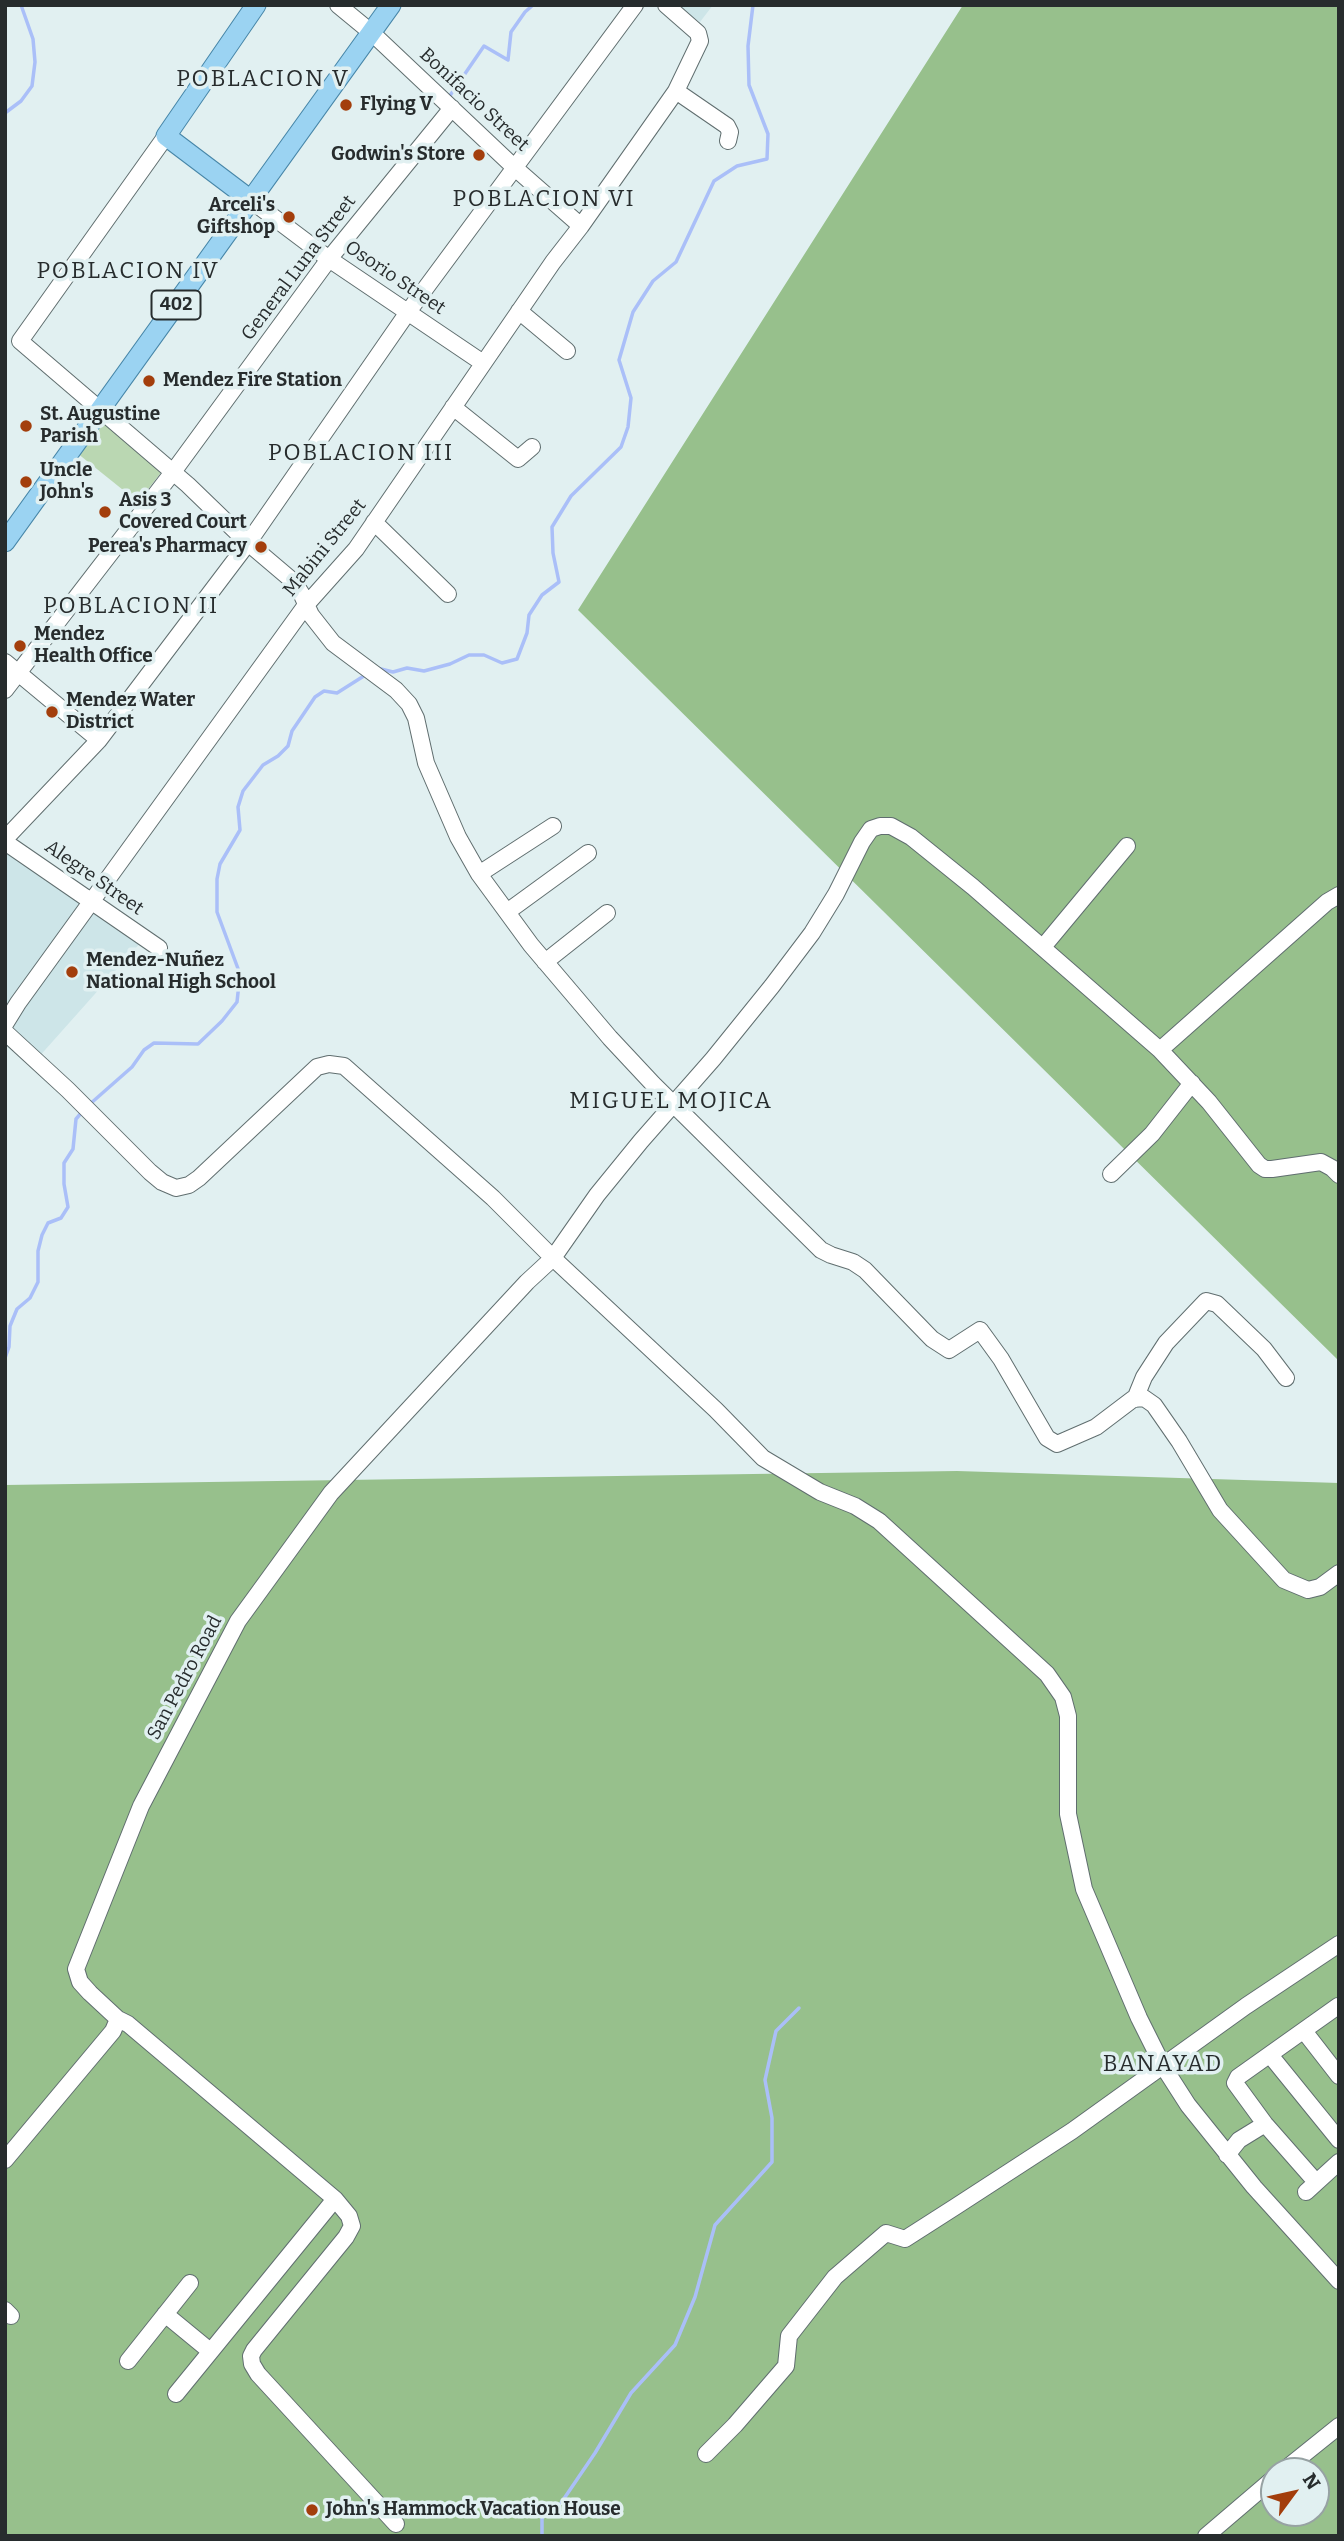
<!DOCTYPE html>
<html>
<head>
<meta charset="utf-8">
<style>
  body { margin:0 }
  #map { position:relative; width:1344px; height:2541px; overflow:hidden; background:#e1f0f1; font-family:Bitter,serif }
  canvas { display:block }
  .frame { position:absolute; inset:0; border:7px solid #272c2d; pointer-events:none }
  .north { position:absolute; left:1260px; top:2457px; width:70px; height:70px; box-sizing:border-box; background:#e1f0f1; border:2px solid #97a2a3; border-radius:50%; rotate:57deg; font-size:19px; font-weight:700; line-height:28px; text-align:center; color:#272c2d }
  .north::after { content:''; display:block; margin:auto; width:24px; height:32px; background:#a33e0c; clip-path:polygon(50% 0,100% 100%,50% 72%,0 100%) }
</style>
</head>
<body>
<div id="map">
<canvas width="1344" height="2541"></canvas>
<div class="frame"></div>
<div class="north">N</div>
</div>
<script>
const c = document.querySelector('canvas').getContext('2d');
c.lineJoin = 'round';
function fill(path, color) { c.fillStyle = color; c.fill(path, 'evenodd'); }
const poly = rows => new Path2D(rows.map(r => 'M' + r).join(''));
function trace(path, color, width, dash) { c.strokeStyle = color; c.lineWidth = width; c.lineCap = dash ? 'butt' : 'round'; c.setLineDash(dash || []); c.stroke(path); }
function write(font, color, halo, rows, align = 'center') {
  c.font = font + ' Bitter,serif'; c.lineWidth = 7; c.setLineDash([]); c.textBaseline = 'middle'; c.strokeStyle = halo; c.fillStyle = color; for (const [text, x, y, turn = 0] of rows) {
    c.save(); c.translate(x, y); c.rotate((+turn || 0) * Math.PI / 180); c.textAlign = isNaN(turn) ? turn : align; if (halo) c.strokeText(text, 0, 0); c.fillText(text, 0, 0); c.restore();
  }
}
const built = poly([
  [676,5,713,5,700,22],
  [5,849,143,940,37,1059,5,1036]
]);
const green = poly([
  [102,422,163,470,138,502,77,453]
]);
const forest = poly([
  [963,5,1339,5,1339,1361,578,610],
  [957,1471,1339,1483,1339,2536,5,2536,5,1485],
  [1274,2471,1316,2471,1316,2513,1274,2513]
]);
const stream = poly([
  [449,97,484,46,508,60,511,32,525,12,533,5],
  [5,113,21,101,32,86,35,62,33,39,21,5],
  [377,668,393,672,407,668,424,671,450,664,469,655,484,655,502,663,517,659,527,633,529,615,542,595,559,582,553,553,552,527,571,496,621,447,628,427,631,398,619,360,633,312,653,281,676,262,714,181,737,166,767,159,768,134,749,85,748,46,753,5],
  [90,1104,132,1067,144,1050,154,1043,198,1044,222,1021,237,1002,240,974,217,912,217,879,220,864,240,830,238,807,243,791,263,765,278,756,288,746,292,731,315,697,324,691,337,693,367,674],
  [5,1358,9,1347,10,1326,17,1309,30,1298,38,1282,38,1251,42,1235,48,1223,61,1218,68,1207,64,1184,64,1163,73,1149,76,1119,82,1112],
  [542,2536,542,2518,561,2503,595,2453,631,2393,675,2345,695,2297,715,2225,772,2162,772,2118,765,2080,776,2031,799,2008]
]);
const minor = poly([
  [338,5,372,33,515,168,581,226],
  [676,91,727,126,730,132,728,141],
  [166,136,20,341,188,485,248,543,294,582,301,593,311,615,333,643,396,690,409,704,416,718,426,763,458,837,479,874,531,945,610,1038,653,1084,821,1250,831,1255,853,1262,865,1270,932,1339,949,1350,980,1330,1001,1359,1047,1438,1057,1444,1096,1427,1133,1399,1144,1398,1154,1405,1179,1441,1220,1510,1284,1580,1308,1590,1320,1587,1339,1573],
  [252,201,329,259,483,363],
  [519,311,567,351],
  [453,407,518,459,532,447],
  [374,522,448,594],
  [5,662,99,740],
  [5,690,173,472,329,259,452,108],
  [5,839,99,740,248,543,408,312,635,5],
  [5,842,159,948],
  [479,874,553,826],
  [507,912,588,853],
  [1043,947,1127,846],
  [545,962,607,913],
  [5,1024,18,1003,306,605,356,549,553,262,581,226,676,91,700,41,698,33,666,5],
  [5,1032,68,1090,150,1172,162,1182,176,1188,189,1185,199,1178,317,1067,329,1064,344,1066,493,1198,553,1258,716,1410,763,1458,820,1492,855,1506,879,1521,1047,1674,1063,1697,1068,1716,1068,1814,1084,1889,1139,2018,1163,2066,1188,2105,1254,2187,1339,2281],
  [1160,1050,1209,1102,1259,1165,1265,1169,1272,1169,1321,1162,1332,1168,1339,1175],
  [1111,1174,1152,1134,1192,1083],
  [1135,1399,1144,1377,1166,1343,1206,1301,1217,1304,1264,1349,1286,1378],
  [118,2019,128,2024,335,2199,349,2216,352,2226,346,2237,254,2350,251,2356,252,2364,258,2374,396,2524],
  [1304,2031,1339,2076],
  [1270,2055,1339,2140],
  [1227,2155,1239,2140,1265,2124],
  [5,2160,113,2031,118,2019,90,1993,80,1982,76,1969,141,1806,238,1621,331,1493,527,1282,553,1258,597,1195,641,1141,713,1059,772,986,812,933,836,894,862,842,871,829,880,826,891,826,911,837,973,887,1160,1050,1327,902,1339,895],
  [1316,2182,1265,2124,1235,2083,1238,2077,1338,2006],
  [1306,2192,1339,2162],
  [5,2310,11,2316],
  [165,2314,210,2351],
  [128,2361,190,2283],
  [176,2394,335,2199],
  [706,2454,735,2425,786,2366,789,2336,835,2277,886,2233,905,2239,955,2207,1072,2131,1246,2006,1339,1944],
  [1283,2471,1339,2426],
  [1206,2536,1274,2478]
]);
const major = poly([
  [252,201,166,136,256,5],
  [5,542,391,5]
]);
const markers = [
  [346,105,7,"#a33e0c"],
  [479,155,7,"#a33e0c"],
  [289,217,7,"#a33e0c"],
  [149,381,7,"#a33e0c"],
  [26,426,7,"#a33e0c"],
  [26,482,7,"#a33e0c"],
  [105,512,7,"#a33e0c"],
  [261,547,7,"#a33e0c"],
  [20,646,7,"#a33e0c"],
  [52,712,7,"#a33e0c"],
  [72,972,7,"#a33e0c"],
  [312,2510,7,"#a33e0c"]
];
const shields = [
  [176,305,49]
];
const shieldNames = [
  ["402",176,305]
];
const streetNames = [
  ["Bonifacio Street",474,100,43],
  ["General Luna Street",299,268,-53],
  ["Osorio Street",395,278,34],
  ["Mabini Street",325,548,-51],
  ["Alegre Street",94,878,35],
  ["San Pedro Road",185,1678,-62]
];
const poiNames = [
  ["Flying V",360,105],
  ["Godwin's Store",465,155,"right"],
  ["Arceli's",275,206,"right"],
  ["Giftshop",275,228,"right"],
  ["Mendez Fire Station",163,381],
  ["St. Augustine",40,415],
  ["Parish",40,437],
  ["Uncle",40,471],
  ["John's",40,493],
  ["Asis 3",119,501],
  ["Covered Court",119,523],
  ["Perea's Pharmacy",247,547,"right"],
  ["Mendez",34,635],
  ["Health Office",34,657],
  ["Mendez Water",66,701],
  ["District",66,723],
  ["Mendez-Nuñez",86,961],
  ["National High School",86,983],
  ["John's Hammock Vacation House",326,2510]
];
const quarterNames = [
  ["POBLACION V",263,80],
  ["POBLACION VI",544,200],
  ["POBLACION IV",128,272],
  ["POBLACION III",361,454],
  ["POBLACION II",131,607],
  ["MIGUEL MOJICA",671,1102],
  ["BANAYAD",1163,2065]
];
fill(built, '#cde5e8');
fill(green, '#bad7b2');
fill(forest, '#97c08c');
trace(stream, '#aabff8', 3.5);
trace(minor, '#606e6f', 18);
trace(major, '#4786a8', 21);
trace(minor, '#fff', 16);
trace(major, '#9bd3f2', 19);
for (const [x, y, r, color] of markers) { const dot = new Path2D(); dot.arc(x, y, r, 0, 2 * Math.PI); c.fillStyle = color; c.fill(dot); trace(dot, '#e1f0f1', 2.5); }
for (const [x, y, w] of shields) { const box = new Path2D(); box.roundRect(x - w / 2, y - 14.5, w, 29, 5); c.fillStyle = '#e1f0f1'; c.fill(box); trace(box, '#272c2d', 2); }
write('bold 18px', '#272c2d', null, shieldNames);
write('19px', '#272c2d', '#e1f0f1', streetNames);
write('bold 19px', '#272c2d', '#e1f0f1', poiNames, 'left');
c.letterSpacing = '2px';
write('23px', '#272c2d', '#e1f0f1', quarterNames);
c.letterSpacing = '0px';
</script>
</body>
</html>
